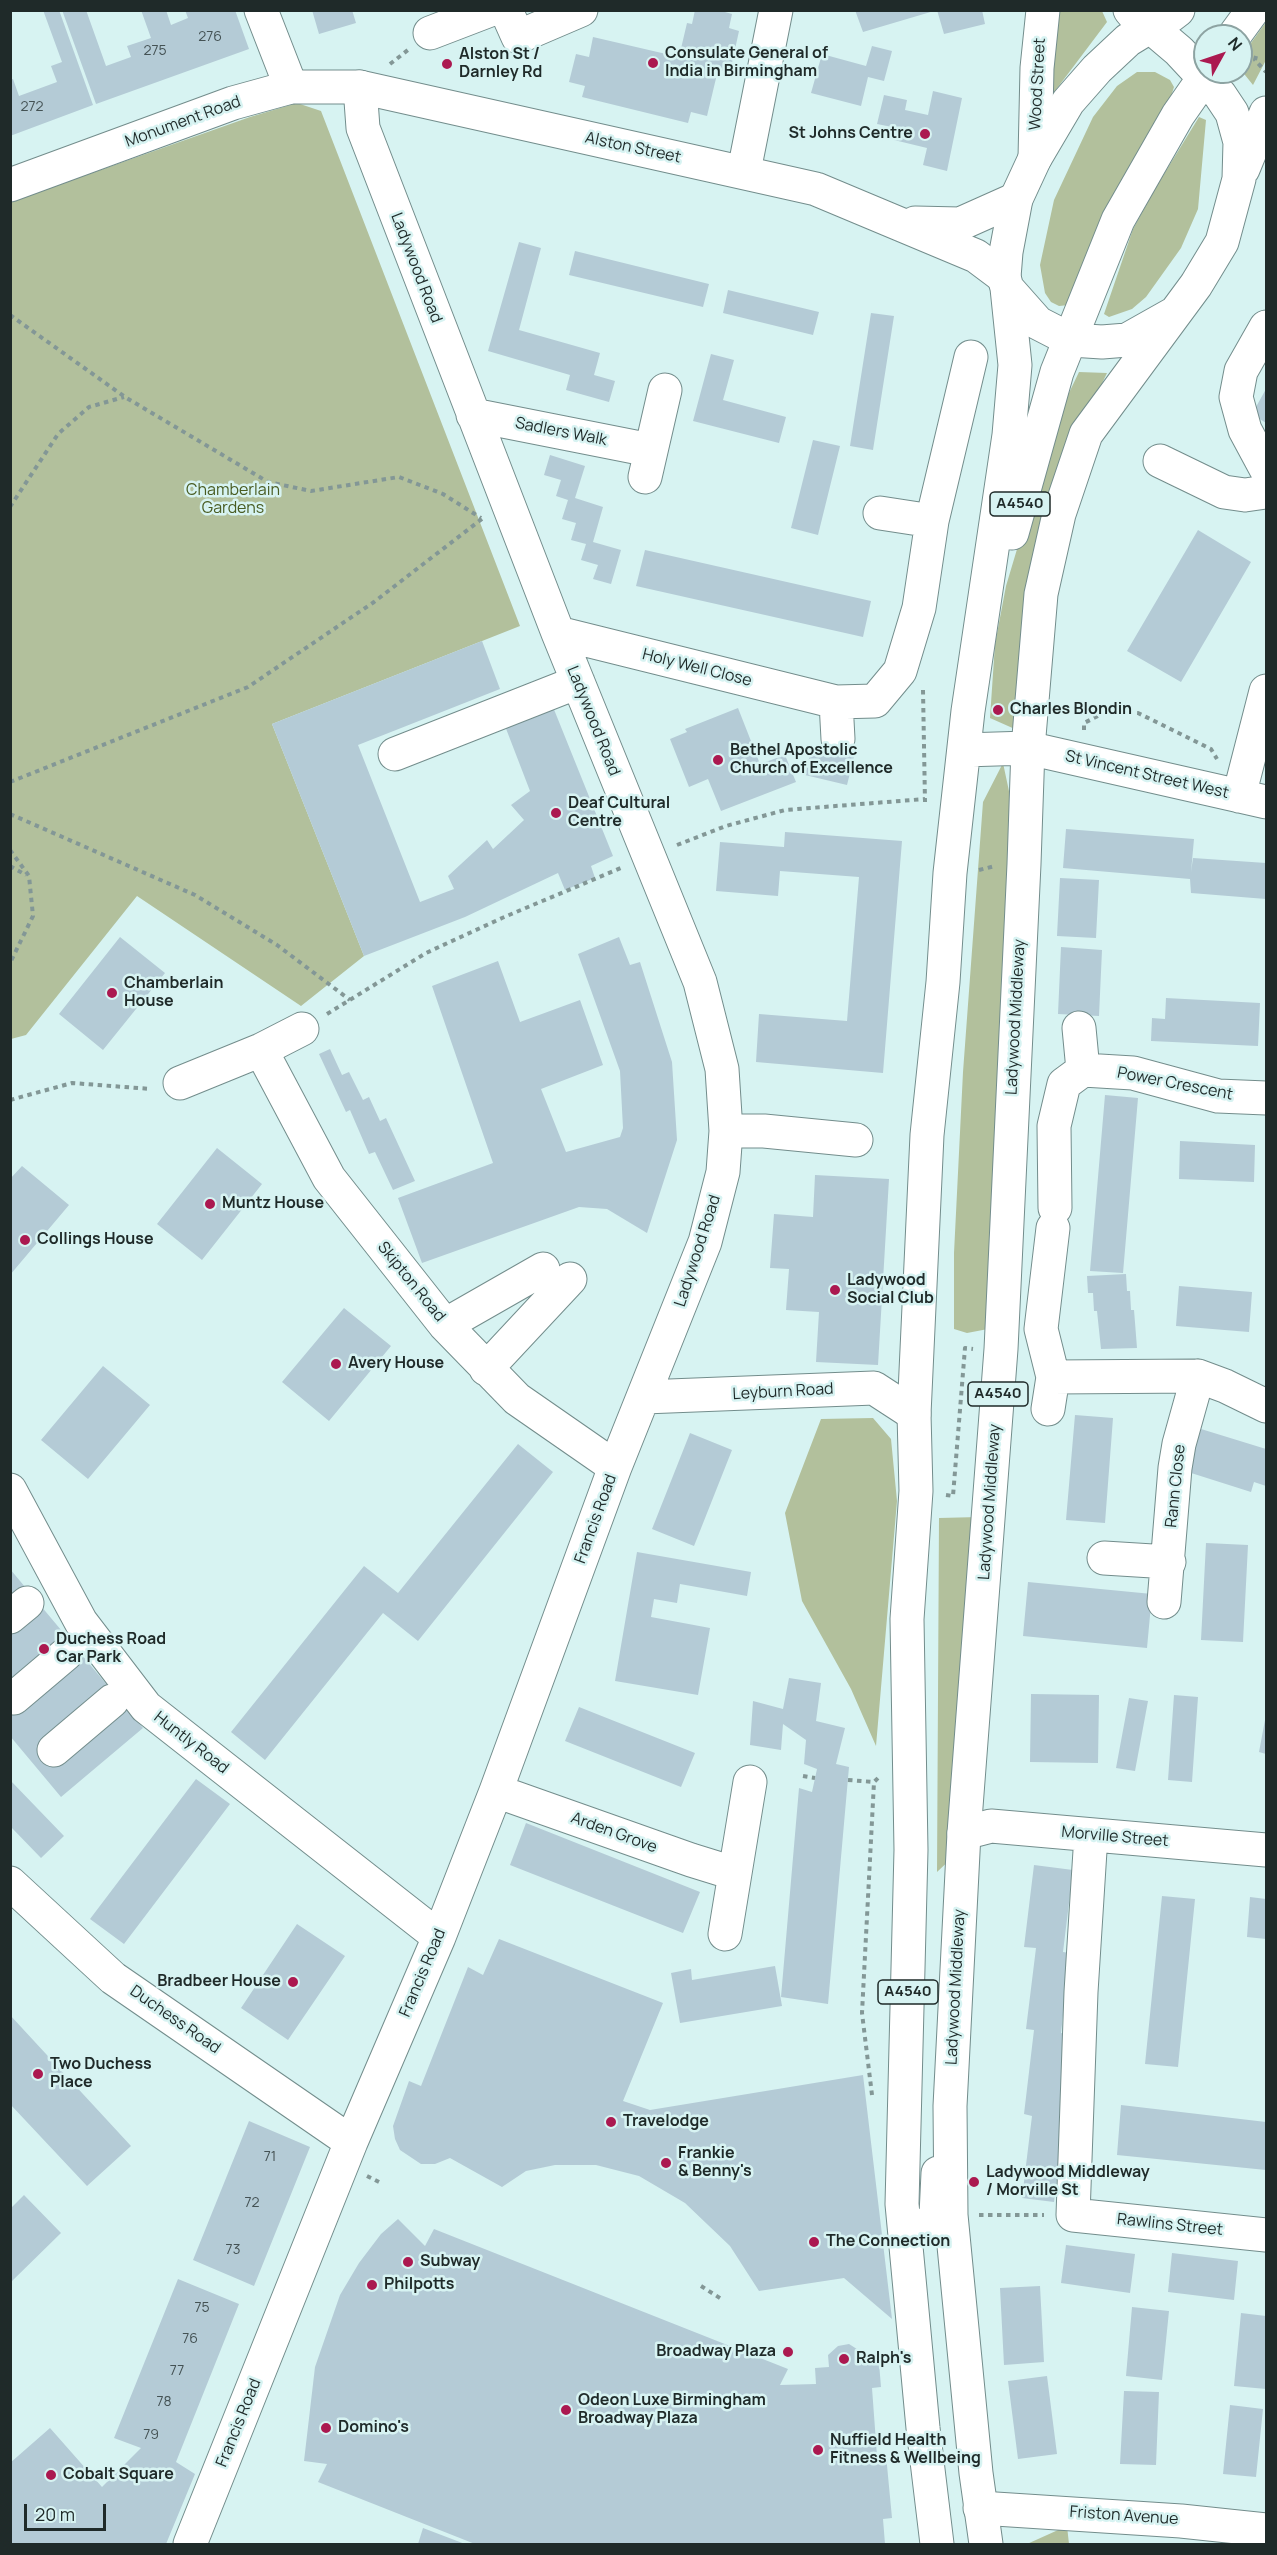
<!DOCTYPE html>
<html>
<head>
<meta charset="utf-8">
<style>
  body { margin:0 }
  #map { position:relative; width:1277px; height:2555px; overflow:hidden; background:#d7f3f2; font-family:Manrope,sans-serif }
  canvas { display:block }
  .frame { position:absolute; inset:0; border:12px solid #1f2a29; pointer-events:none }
  .north { position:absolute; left:1193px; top:24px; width:60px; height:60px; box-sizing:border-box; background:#d7f3f2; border:2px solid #8da3a2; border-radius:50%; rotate:50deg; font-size:16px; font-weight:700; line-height:24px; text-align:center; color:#1f2a29 }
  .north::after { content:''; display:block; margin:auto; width:21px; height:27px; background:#ab1950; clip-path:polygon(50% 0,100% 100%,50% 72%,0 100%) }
  .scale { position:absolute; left:24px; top:2504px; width:82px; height:27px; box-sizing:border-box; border:3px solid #1f2a29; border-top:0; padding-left:8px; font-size:18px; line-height:21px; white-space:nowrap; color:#1f2a29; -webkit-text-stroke:4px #d7f3f2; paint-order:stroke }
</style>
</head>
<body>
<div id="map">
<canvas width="1277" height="2555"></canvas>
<div class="frame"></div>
<div class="north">N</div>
<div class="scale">20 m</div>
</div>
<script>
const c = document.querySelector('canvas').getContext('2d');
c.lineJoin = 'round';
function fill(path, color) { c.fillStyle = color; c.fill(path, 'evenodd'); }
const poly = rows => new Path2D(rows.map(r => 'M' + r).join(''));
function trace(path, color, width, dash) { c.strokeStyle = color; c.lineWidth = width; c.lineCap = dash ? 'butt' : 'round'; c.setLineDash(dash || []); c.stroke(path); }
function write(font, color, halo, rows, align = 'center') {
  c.font = font + ' Manrope,sans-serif'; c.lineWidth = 5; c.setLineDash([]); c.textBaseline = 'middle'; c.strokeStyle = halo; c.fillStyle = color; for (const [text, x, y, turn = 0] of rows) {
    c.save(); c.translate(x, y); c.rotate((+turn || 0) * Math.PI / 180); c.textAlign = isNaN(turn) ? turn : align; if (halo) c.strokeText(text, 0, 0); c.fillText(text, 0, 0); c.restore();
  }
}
const green = poly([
  [1060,11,1102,11,1107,22,1052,95,1048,93],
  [1266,22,1266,60,1253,85,1241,70,1241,57],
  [1137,72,1155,72,1170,80,1174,87,1168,106,1069,305,1059,306,1051,302,1045,293,1040,265,1054,200,1093,117,1117,86],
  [297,103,321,111,520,626,272,724,364,956,301,1006,137,896,26,1035,11,1039,10,202,250,117],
  [1199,117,1206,120,1198,209,1181,248,1146,297,1132,309,1109,317,1104,314,1133,229,1156,187],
  [1079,372,1107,373,1086,417,1017,730,990,718,995,644,1006,586,1055,422],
  [1003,763,1016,824,988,1329,967,1333,954,1329,954,1253,963,1072,983,802],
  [873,1418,891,1439,897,1501,876,1746,851,1689,802,1601,785,1513,821,1419],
  [979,1517,955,1855,937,1872,939,1518],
  [1067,2526,1069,2544,1027,2544]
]);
const building = poly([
  [43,10,59,10,93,105,10,136,10,80,13,79,19,96,57,82,51,66,62,62],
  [62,10,86,10,106,66,131,57,127,46,151,38,141,10,166,10,171,25,188,18,185,10,235,10,249,49,96,104],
  [312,10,352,10,356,23,319,34],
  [695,10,718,10,732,14,729,28,739,31,730,72,718,70,707,116,691,112,688,123,582,97,585,86,569,82,576,54,589,57,593,37,679,57,687,23,692,24],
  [855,10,934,10,934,11,863,32],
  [937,10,982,10,985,24,944,34],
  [872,46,892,51,884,81,868,77,861,106,811,93,822,54,866,66],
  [933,91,962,98,947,171,923,165,927,148,894,140,897,128,877,124,884,95,907,100,905,110,928,115],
  [519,242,541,248,519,330,600,353,594,375,615,381,609,402,566,390,570,375,488,351],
  [575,251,709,284,703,307,569,275],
  [728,290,819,312,813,335,723,313],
  [871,313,894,316,873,450,850,446],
  [711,354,734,360,723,400,786,417,779,443,693,421],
  [1266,389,1266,423,1252,414],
  [813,440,840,446,818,535,791,528],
  [550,455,585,466,575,498,603,507,593,542,621,550,611,584,593,579,598,565,581,560,586,544,571,540,576,523,562,519,568,500,556,496,561,480,544,475],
  [1198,530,1251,562,1181,682,1127,651],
  [645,550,871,601,863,637,636,586],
  [482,641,500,689,358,745,420,902,454,889,448,876,487,840,493,849,524,820,511,805,530,791,505,726,553,707,613,856,591,866,595,878,565,890,558,873,465,917,364,956,272,724],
  [738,708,760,764,785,755,796,782,721,811,708,779,689,787,670,739,687,732,685,729],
  [812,746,854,757,847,785,805,775],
  [1066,829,1194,839,1191,872,1193,858,1266,863,1266,899,1191,893,1190,879,1063,868],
  [785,832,902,841,883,1073,756,1062,759,1014,847,1021,859,877,780,871,778,896,716,891,720,842,784,847],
  [1060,878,1099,880,1096,938,1057,936],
  [120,937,165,973,103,1050,59,1014],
  [619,937,630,965,640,962,672,1062,677,1140,647,1233,607,1209,579,1207,422,1263,398,1198,493,1163,432,986,498,961,520,1022,580,1000,603,1065,541,1089,566,1152,620,1137,623,1128,620,1071,578,954],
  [1061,947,1102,950,1099,1016,1058,1014],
  [1166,998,1260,1003,1258,1046,1151,1041,1152,1018,1165,1019],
  [330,1049,342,1075,349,1072,363,1100,369,1097,380,1121,386,1118,415,1181,393,1190,375,1152,369,1154,350,1110,346,1112,319,1054],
  [1105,1095,1138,1098,1123,1273,1090,1271],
  [1180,1141,1255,1145,1254,1182,1179,1179],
  [217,1148,262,1184,202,1260,157,1224],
  [22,1166,69,1205,10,1275,10,1179],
  [815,1175,889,1179,878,1365,816,1362,819,1312,786,1310,789,1269,770,1268,774,1214,813,1217],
  [1126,1274,1127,1291,1130,1291,1131,1310,1134,1310,1137,1348,1101,1349,1097,1311,1094,1311,1093,1293,1088,1293,1087,1276],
  [1179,1286,1252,1292,1249,1332,1176,1326],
  [344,1308,391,1346,329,1421,282,1382],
  [103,1366,150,1405,88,1479,41,1440],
  [1075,1415,1113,1418,1105,1523,1066,1520],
  [1201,1429,1266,1449,1266,1486,1254,1482,1251,1492,1188,1472],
  [690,1433,732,1450,694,1546,652,1529],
  [518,1444,553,1472,418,1641,383,1613,265,1760,231,1732,364,1566,398,1593],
  [1206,1543,1248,1545,1243,1642,1201,1640],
  [637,1552,751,1572,747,1596,680,1584,677,1603,654,1599,651,1617,710,1628,698,1695,615,1681],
  [10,1569,143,1728,61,1797,10,1736],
  [1028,1582,1152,1594,1147,1648,1023,1636],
  [789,1678,821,1683,816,1721,845,1728,836,1764,849,1767,828,2004,781,1997,799,1788,812,1792,817,1769,804,1764,806,1740,783,1724,781,1750,750,1745,753,1701,783,1709],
  [1031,1694,1099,1695,1098,1763,1030,1762],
  [1174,1695,1198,1697,1192,1782,1168,1780],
  [1129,1698,1148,1701,1135,1771,1116,1768],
  [579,1707,695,1753,681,1787,565,1741],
  [1265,1720,1266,1720,1266,1754,1259,1752],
  [196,1779,230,1804,124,1944,90,1919],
  [10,1780,64,1836,41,1858,10,1826],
  [526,1823,700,1892,683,1933,510,1865],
  [1034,1865,1073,1870,1063,1952,1070,1953,1061,2033,1069,2034,1059,2119,1065,2120,1054,2202,1022,2198,1032,2116,1024,2114,1034,2030,1026,2029,1036,1948,1024,1947],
  [1162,1896,1195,1899,1178,2067,1145,2064],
  [1250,1897,1266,1899,1266,1939,1247,1937],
  [297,1924,345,1956,288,2040,241,2008],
  [499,1939,663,2003,623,2101,650,2110,863,2075,892,2319,844,2278,759,2291,730,2246,685,2203,639,2176,596,2165,555,2165,526,2171,502,2187,450,2158,435,2164,421,2164,400,2150,395,2139,393,2126,409,2081,421,2086,468,1967,483,1975],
  [775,1966,782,2006,680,2023,671,1973,691,1969,692,1980],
  [10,2015,131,2146,87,2186,10,2104],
  [1121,2105,1266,2122,1266,2170,1117,2155],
  [249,2121,310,2147,254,2286,193,2260],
  [24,2195,61,2233,10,2283,10,2209],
  [398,2219,425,2246,434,2229,788,2369,780,2385,816,2384,815,2368,829,2367,828,2355,838,2346,849,2344,860,2351,862,2365,879,2363,881,2387,872,2388,877,2456,886,2455,892,2518,883,2519,885,2544,475,2544,318,2482,327,2464,304,2461,315,2367,340,2295,359,2263,381,2234],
  [1066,2245,1135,2254,1130,2293,1061,2283],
  [1172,2253,1238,2261,1234,2300,1168,2292],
  [178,2279,239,2304,176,2462,195,2474,166,2544,10,2544,10,2463,50,2428,102,2487,141,2448,114,2438],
  [1040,2286,1044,2362,1004,2365,1000,2288],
  [1132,2307,1169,2311,1162,2380,1126,2376],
  [1241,2313,1266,2316,1266,2389,1234,2386],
  [1047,2376,1057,2454,1018,2459,1008,2381],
  [1124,2391,1159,2392,1156,2465,1120,2464],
  [1230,2405,1263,2409,1256,2477,1223,2474],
  [423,2528,465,2544,418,2544]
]);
const path = poly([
  [1256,56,1255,60,1266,72],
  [390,64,408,50],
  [10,315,125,397,268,482,311,491,399,477,443,494,481,518],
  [10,507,58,434,89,407,124,397],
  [923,690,925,802],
  [1084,730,1084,723,1108,711,1138,713,1211,749,1217,759],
  [10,782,248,687,374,602,483,518],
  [10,814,195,895,277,945,350,1000],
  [677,845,726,826,785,810,925,799],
  [10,850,29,876,33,916,10,963],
  [10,866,26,875],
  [979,870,995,866],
  [327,1014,426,953,502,918,623,867],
  [10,1100,72,1083,151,1089],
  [946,1495,953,1496,965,1348,973,1349],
  [803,1776,815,1778],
  [848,1780,874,1782],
  [872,2095,862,2013,874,1782,880,1776],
  [367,2176,379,2182],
  [979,2215,1044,2215],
  [701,2286,723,2300]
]);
const minor = poly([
  [261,10,291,87],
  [506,10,518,37,581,10],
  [430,33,490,10],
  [744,171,776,10],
  [1266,327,1241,371,1236,397,1245,430,1266,469],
  [473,415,650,450],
  [1160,461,1224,492,1245,495,1266,492],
  [645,477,665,390],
  [880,513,932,521],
  [558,633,836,702,875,701,900,671,919,608,932,521,971,357],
  [836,702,838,739],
  [1028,748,1266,802],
  [395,754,578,682],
  [1239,796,1266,691],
  [261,1050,329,1178,445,1325,517,1399,615,1467],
  [1083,1070,1133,1073,1218,1096,1266,1098],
  [180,1083,261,1050,302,1029],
  [726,1131,764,1131,856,1140],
  [1055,1208,1054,1126,1064,1084,1083,1070,1079,1028],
  [445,1325,543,1269],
  [486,1369,570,1279],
  [1053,1377,1198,1376,1225,1386,1266,1406],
  [644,1397,874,1388,914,1414],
  [1048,1409,1053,1377,1041,1329,1053,1228],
  [10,1490,81,1622,146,1707,439,1937],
  [1104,1558,1169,1562],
  [1164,1602,1175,1468,1179,1444,1198,1376],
  [10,1617,27,1603],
  [14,1698,66,1654],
  [54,1750,112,1701],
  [496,1791,691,1860,733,1873],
  [964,1833,991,1826,1266,1850],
  [1091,1835,1081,1992,1073,2215,1266,2235],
  [10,1883,113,1978,351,2142],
  [725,1934,750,1782],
  [906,2238,926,2226,936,2215,938,2173],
  [980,2508,1181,2521,1266,2530],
  [190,2544,351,2142,439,1937,496,1791,615,1467,705,1242,723,1172,726,1131,722,1069,700,982,558,633,363,128,360,87]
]);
const major = poly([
  [1130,10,1146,29],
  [1035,158,1037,68,1043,10],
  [10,185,233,103,291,87,360,87,816,189,976,256,1004,277],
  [915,223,960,224,1016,199]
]);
const highway = poly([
  [1153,29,1178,10],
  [1234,36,1253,10],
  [1243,169,1266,113],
  [1012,533,1057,372,1118,220,1178,115,1208,72],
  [964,750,1028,748],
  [937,2544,923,2428,902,2204,911,1850,907,1619,916,1491,914,1414,927,1135,943,982,950,873,968,711,1009,435,1015,365,1007,288],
  [986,2544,976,2473,951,2215,950,2106,964,1833,1001,1349,1024,864,1028,748,1041,594,1059,514,1086,434,1196,285,1222,242,1239,179,1240,142,1232,113,1220,95,1179,51,1153,29,1146,29,1128,40,1097,69,1068,102,1035,158,1016,199,1006,252,1004,277,1007,288,1038,323,1071,340,1102,342,1127,340,1175,313]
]);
const markers = [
  [653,63,6,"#ab1950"],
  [447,64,6,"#ab1950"],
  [925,134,6,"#ab1950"],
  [998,710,6,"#ab1950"],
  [718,760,6,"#ab1950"],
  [556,813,6,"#ab1950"],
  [112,993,6,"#ab1950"],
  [210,1204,6,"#ab1950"],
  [25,1240,6,"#ab1950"],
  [835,1290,6,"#ab1950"],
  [336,1364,6,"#ab1950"],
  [44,1649,6,"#ab1950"],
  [293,1982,6,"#ab1950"],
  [38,2074,6,"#ab1950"],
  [611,2122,6,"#ab1950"],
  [666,2163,6,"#ab1950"],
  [974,2182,6,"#ab1950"],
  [814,2242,6,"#ab1950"],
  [408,2262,6,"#ab1950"],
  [372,2285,6,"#ab1950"],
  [788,2352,6,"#ab1950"],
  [844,2359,6,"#ab1950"],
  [566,2410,6,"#ab1950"],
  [326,2428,6,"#ab1950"],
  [818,2450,6,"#ab1950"],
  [51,2475,6,"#ab1950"]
];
const numberNames = [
  ["276",210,37],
  ["275",155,51],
  ["272",32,107],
  ["71",270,2157],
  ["72",252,2203],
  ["73",233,2250],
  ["75",202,2308],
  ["76",190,2339],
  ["77",177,2371],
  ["78",164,2402],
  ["79",151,2435]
];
const shields = [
  [1020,504,60],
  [998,1394,60],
  [908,1992,60]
];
const shieldNames = [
  ["A4540",1020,504],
  ["A4540",998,1394],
  ["A4540",908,1992]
];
const poiNames = [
  ["Consulate General of",665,54],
  ["India in Birmingham",665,72],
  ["Alston St /",459,55],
  ["Darnley Rd",459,73],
  ["St Johns Centre",913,134,"right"],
  ["Charles Blondin",1010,710],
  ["Bethel Apostolic",730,751],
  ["Church of Excellence",730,769],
  ["Deaf Cultural",568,804],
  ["Centre",568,822],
  ["Chamberlain",124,984],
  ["House",124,1002],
  ["Muntz House",222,1204],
  ["Collings House",37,1240],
  ["Ladywood",847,1281],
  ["Social Club",847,1299],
  ["Avery House",348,1364],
  ["Duchess Road",56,1640],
  ["Car Park",56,1658],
  ["Bradbeer House",281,1982,"right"],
  ["Two Duchess",50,2065],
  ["Place",50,2083],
  ["Travelodge",623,2122],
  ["Frankie",678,2154],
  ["& Benny's",678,2172],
  ["Ladywood Middleway",986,2173],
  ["/ Morville St",986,2191],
  ["The Connection",826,2242],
  ["Subway",420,2262],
  ["Philpotts",384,2285],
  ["Broadway Plaza",776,2352,"right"],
  ["Ralph's",856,2359],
  ["Odeon Luxe Birmingham",578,2401],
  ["Broadway Plaza",578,2419],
  ["Domino's",338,2428],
  ["Nuffield Health",830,2441],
  ["Fitness & Wellbeing",830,2459],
  ["Cobalt Square",63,2475]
];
const streetNames = [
  ["Wood Street",1038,84,-87],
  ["Monument Road",183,122,-20],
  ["Alston Street",633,148,12],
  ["Ladywood Road",416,268,69],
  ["Sadlers Walk",561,432,11],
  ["Holy Well Close",697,668,14],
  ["Ladywood Road",593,721,68],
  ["St Vincent Street West",1147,775,13],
  ["Ladywood Middleway",1016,1017,-87],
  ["Power Crescent",1175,1084,11],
  ["Ladywood Road",698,1251,-72],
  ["Skipton Road",411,1282,51],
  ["Leyburn Road",783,1392,-3],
  ["Rann Close",1176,1486,-84],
  ["Ladywood Middleway",990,1502,-86],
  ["Francis Road",596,1519,-70],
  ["Huntly Road",191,1743,38],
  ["Arden Grove",614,1833,20],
  ["Morville Street",1115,1837,5],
  ["Francis Road",423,1973,-67],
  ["Ladywood Middleway",956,1987,-87],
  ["Duchess Road",175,2020,35],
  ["Rawlins Street",1170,2225,6],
  ["Francis Road",239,2423,-68],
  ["Friston Avenue",1124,2516,4]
];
const parkNames = [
  ["Chamberlain",233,491],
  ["Gardens",233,509]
];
fill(green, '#b2c09c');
fill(building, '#b4cbd6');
trace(minor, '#738d8c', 35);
trace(major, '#738d8c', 35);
trace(highway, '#738d8c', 35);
trace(path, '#839796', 4, [4.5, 4.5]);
trace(minor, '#fff', 33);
trace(major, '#fff', 33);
trace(highway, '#fff', 33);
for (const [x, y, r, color] of markers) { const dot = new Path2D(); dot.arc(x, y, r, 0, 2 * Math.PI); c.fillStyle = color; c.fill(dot); trace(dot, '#d7f3f2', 2); }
write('14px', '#445254', null, numberNames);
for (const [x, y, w] of shields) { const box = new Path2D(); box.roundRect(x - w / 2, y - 12, w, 24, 4.5); c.fillStyle = '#d7f3f2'; c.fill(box); trace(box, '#1f2a29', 1.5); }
write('bold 15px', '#1f2a29', null, shieldNames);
write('bold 16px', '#1f2a29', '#d7f3f2', poiNames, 'left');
write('16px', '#1f2a29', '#d7f3f2', streetNames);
write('16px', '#495c22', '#d7f3f2', parkNames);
</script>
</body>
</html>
